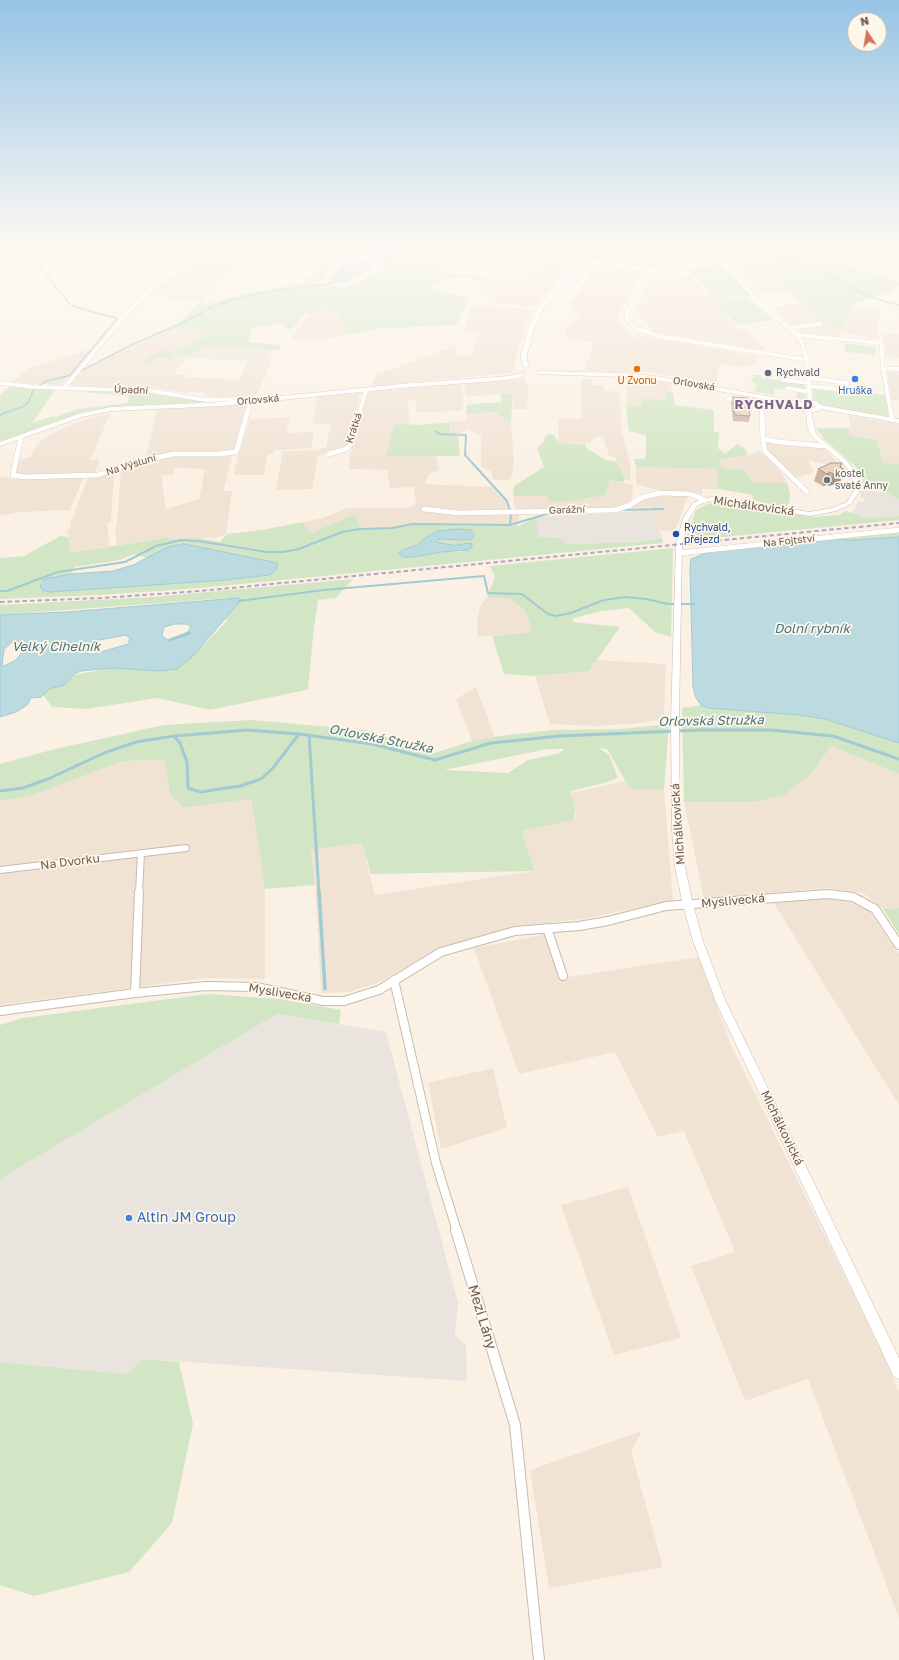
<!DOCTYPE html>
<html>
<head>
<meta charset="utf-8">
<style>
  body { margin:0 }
  #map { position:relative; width:899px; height:1660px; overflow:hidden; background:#faf1e4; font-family:"Golos Text",sans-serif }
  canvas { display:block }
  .north { position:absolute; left:847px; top:12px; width:40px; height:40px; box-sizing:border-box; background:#fdf6ea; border:1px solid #c4b7ab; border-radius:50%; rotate:348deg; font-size:11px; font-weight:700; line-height:16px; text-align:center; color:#6f594d }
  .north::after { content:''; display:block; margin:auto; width:14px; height:18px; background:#d77356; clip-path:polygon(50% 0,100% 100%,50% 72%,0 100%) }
</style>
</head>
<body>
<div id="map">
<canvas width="899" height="1660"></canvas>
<div class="north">N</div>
</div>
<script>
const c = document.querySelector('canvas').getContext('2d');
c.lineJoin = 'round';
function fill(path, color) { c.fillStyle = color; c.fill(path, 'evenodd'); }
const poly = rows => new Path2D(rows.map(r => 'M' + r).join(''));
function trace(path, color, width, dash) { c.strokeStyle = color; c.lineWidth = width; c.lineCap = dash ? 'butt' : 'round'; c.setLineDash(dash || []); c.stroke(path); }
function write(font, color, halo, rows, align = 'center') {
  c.font = font + ' "Golos Text",sans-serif'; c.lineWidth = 3.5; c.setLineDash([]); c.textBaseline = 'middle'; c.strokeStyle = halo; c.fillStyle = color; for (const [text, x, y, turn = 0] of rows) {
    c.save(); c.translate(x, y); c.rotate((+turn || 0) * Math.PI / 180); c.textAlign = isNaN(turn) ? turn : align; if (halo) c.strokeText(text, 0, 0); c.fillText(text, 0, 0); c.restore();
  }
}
const residential = poly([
  [202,247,226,247,247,258,200,301,149,295,177,272],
  [518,247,541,248,584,247,534,307,485,302,488,296,478,295,480,289,477,288,480,285,482,277,524,282,534,268,537,267,548,257,514,251],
  [733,253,764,266,788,290,759,294,727,260,724,260,718,254],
  [595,264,642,271,619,313,619,320,634,338,644,336,758,356,757,363,749,366,741,367,720,364,718,367,717,384,643,371,642,373,585,371,587,360,589,360,593,342,564,338,567,327,579,319,571,304],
  [691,276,706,293,703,294,736,327,748,332,767,351,654,332,636,311,651,280],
  [802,303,841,331,840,337,802,333,773,307],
  [472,305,532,309,519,348,512,373,371,386,376,375,458,345,455,355,473,356,478,333,463,332],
  [851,306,880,311,880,319,877,320,877,339,844,333,846,318],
  [317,308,335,309,348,335,313,341,291,339,309,314],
  [173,329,207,331,204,337,173,353,163,350,145,364,159,358,172,359,175,354,188,355,174,374,186,375,185,377,239,380,248,361,253,361,255,358,272,359,256,397,211,397,206,396,202,392,189,392,187,393,161,389,132,386,131,388,69,386,77,374,135,344],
  [884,333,899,334,899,358,886,356],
  [87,350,89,350,62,385,11,382,32,367],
  [887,371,899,372,899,400,892,401],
  [626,378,670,383,673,393,666,392,666,400,643,398,641,407,626,407],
  [524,379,528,388,527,409,513,409,513,393,466,397,464,384],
  [581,379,592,379,592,385,603,385,606,391,620,392,621,429,630,463,630,481,625,479,615,457,609,456,603,437,597,437,590,441,591,443,559,443,558,432,559,419,582,419],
  [460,384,463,398,462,411,417,412,416,400,408,400,409,424,394,423,386,456,436,456,439,470,430,474,424,484,492,487,507,503,508,509,431,512,519,514,519,526,413,525,392,527,359,529,356,516,311,533,303,522,323,518,348,508,408,508,416,504,414,487,390,488,387,470,349,469,350,455,368,392],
  [360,393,348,445,342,449,318,456,312,489,276,490,283,451,320,450,321,448,326,448,331,423,313,424,317,397],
  [249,404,235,449,229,452,146,458,157,410],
  [494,412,511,422,514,462,511,478,507,480,493,480,492,472,481,466,481,435,468,429,462,433,449,433,452,421,466,421,466,414],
  [110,414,90,460,100,460,94,474,20,476,15,473,19,460,31,457,34,449,43,439,59,430,92,417],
  [849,416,899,424,899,464,883,463,877,440,850,435],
  [290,417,286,433,314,432,311,448,275,450,273,454,267,455,264,475,234,475,239,451,250,419],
  [766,442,822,446,843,468,808,460,814,472,795,478,780,462,767,452],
  [760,451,777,466,787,483,755,483,743,469,722,468,719,460,748,455],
  [233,455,223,491,232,491,226,534,215,538,170,540,169,537,117,545,115,530,117,522,121,470,135,464,178,456],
  [175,468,205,469,199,499,166,509,161,475,173,475],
  [636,467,717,469,718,489,702,489,703,494,662,491,636,484],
  [114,472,111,522,107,523,110,546,70,553,67,530,70,529,71,522,88,477],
  [0,477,14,479,84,477,70,510,19,512,0,516,0,495,1,492,0,492],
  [610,480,633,485,632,501,612,508,516,511,513,496,548,496,548,500,606,495,605,493],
  [654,495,688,496,675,530,660,531,652,507,632,508,632,505,639,500],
  [487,597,511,599,526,612,532,632,478,637,477,623,480,607],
  [597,660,666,664,664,719,641,723,595,726,550,724,535,676,589,671],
  [476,687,495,737,472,741,456,699],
  [831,746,899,774,899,908,883,909,863,893,828,888,704,899,684,802,755,802,813,772],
  [164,760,170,794,184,808,251,799,265,889,265,979,206,978,0,1005,0,801,28,797,123,761],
  [625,781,630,789,664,789,673,901,582,919,515,927,436,950,380,982,348,992,321,993,315,885,311,850,362,843,375,895,534,871,522,831,576,819,575,806,570,793],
  [824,898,847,901,870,912,899,954,899,1105,773,902],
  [554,933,568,977,699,957,731,1045,880,1348,899,1392,899,1618,808,1379,745,1401,691,1266,735,1252,684,1131,658,1137,615,1052,519,1074,474,948],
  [493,1068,507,1128,441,1149,428,1083],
  [628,1187,681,1338,614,1355,561,1205],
  [642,1431,631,1451,663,1567,549,1588,530,1470]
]);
const industrial = poly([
  [206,346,233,347,272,349,268,358,255,358,253,361,186,358,188,355],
  [861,491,887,492,899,500,899,516,867,518,852,513,858,502,864,502,865,499,860,497],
  [653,510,662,538,640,542,567,544,561,538,539,537,536,517],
  [277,1014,386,1032,458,1303,455,1335,466,1345,467,1381,143,1359,126,1374,0,1362,0,1179]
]);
const green = poly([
  [342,247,372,247,361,258,347,259,329,271,318,283,327,286,347,287,383,268,387,267,409,251,404,252,412,247,459,247,435,270,482,277,481,280,456,276,430,284,430,288,470,298,465,306,456,325,375,329,348,335,335,309,317,308,309,314,305,313,292,329,285,329,282,322,273,325,252,328,249,342,281,345,279,350,206,346,188,355,175,354,172,359,159,358,145,364,142,363,150,356,163,350,173,353,204,337,207,331,173,329,131,345,176,326,200,302,204,302,204,305,247,293,303,283,340,251],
  [596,247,706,247,718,262,650,268,587,258],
  [735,247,861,247,861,251,850,264,852,268,899,281,899,285,892,292,862,301,851,306,846,318,844,333,796,298,764,266,732,252],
  [720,263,751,295,712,300,706,295,710,293,686,267],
  [747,297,773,320,737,325,712,301],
  [845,343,876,347,875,355,845,352],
  [754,375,761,375,761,378,805,383,806,399,795,400,798,392,802,393,802,389,786,386,784,390,775,388,773,395,754,391,757,384,751,382],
  [10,386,56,389,32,423,54,416,56,417,77,409,127,403,129,396,84,392,84,390,149,392,214,402,118,406,86,411,0,441,0,395],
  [812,389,848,393,848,390,886,395,889,416,822,406,813,401],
  [666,392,673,393,675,405,714,410,714,432,719,432,718,448,725,454,737,444,744,448,748,455,719,460,722,468,743,469,755,483,787,483,790,493,789,503,785,507,769,504,752,500,753,495,718,489,717,469,636,467,634,459,644,459,646,455,646,435,629,431,626,407,641,406,643,398,666,400],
  [513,393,511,422,494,412,466,414,467,405,485,403,501,403,501,394],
  [451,422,449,433,458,434,460,456,386,456,394,423,418,425],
  [816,428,849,428,850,435,877,440,883,463,899,464,899,500,884,490,867,489,856,467,824,439],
  [553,434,559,443,586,444,586,448,606,460,617,462,625,479,623,482,610,480,605,493,606,495,570,501,548,501,547,496,513,496,514,486,544,467,537,448,543,443,546,435],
  [722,503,812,517,839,515,846,511,867,518,899,516,899,520,692,540,689,539,687,536,696,510,707,504],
  [354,515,356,516,360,529,392,527,413,525,519,526,536,517,539,537,561,538,567,544,640,542,662,538,663,543,200,588,101,595,0,599,0,558,24,556,62,535,68,538,70,553,169,537,170,540,197,538,220,542,227,534,262,530,303,522,311,533],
  [447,530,471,530,463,540,438,539,436,542,451,545,459,545,468,543,472,544,472,547,461,552,441,552,413,557,399,553,403,550,417,545,429,536,437,531],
  [184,544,278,563,270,575,226,580,50,592,40,584,43,580,49,578,72,574,74,567,120,560,134,554,147,558,168,547],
  [899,532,899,537,854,540,836,539],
  [673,548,671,637,655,632,629,608,602,611,574,618,572,622,620,627,589,671,535,676,504,674,492,636,532,632,526,612,511,599,487,597,495,577,490,566],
  [353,579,336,598,318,600,314,627,308,689,301,691,210,710,158,698,86,709,52,707,43,695,49,689,64,685,73,675,113,668,159,671,194,655,227,621,227,616,231,611,229,598,0,615,0,605,152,597],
  [701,705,708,708,800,715,825,719,886,738,899,743,899,774,831,746,813,772,786,794,755,802,684,802,682,708],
  [251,720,365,730,434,753,472,741,500,736,552,730,621,729,669,724,664,789,630,789,607,749,599,748,609,755,618,778,604,783,571,791,570,792,575,806,574,820,522,831,534,871,371,874,362,843,311,850,315,885,265,889,251,799,184,808,170,794,164,760,123,761,28,797,0,801,0,764,51,750,164,725],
  [547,749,565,749,557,754,528,760,508,773,444,770],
  [899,908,899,934,883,909],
  [207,994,279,999,341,1010,339,1024,277,1014,0,1179,0,1025,23,1018],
  [143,1359,179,1362,193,1424,172,1523,129,1572,34,1596,0,1585,0,1362,126,1374]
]);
const water = poly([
  [372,247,412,247,389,263,365,254,372,247],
  [357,261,368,264,371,267,346,281,329,284,338,270,349,262,357,261],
  [459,529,471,530,474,533,474,537,472,539,463,540,438,539,436,542,451,545,459,545,468,543,472,544,472,547,468,550,441,552,413,557,403,557,399,553,403,550,417,545,422,540,437,531,459,529],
  [899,537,899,743,825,719,800,715,708,708,701,705,696,698,693,687,690,569,691,559,708,552,739,549,836,539,854,540,899,537],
  [184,544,278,563,276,569,270,575,226,580,50,592,42,590,40,586,43,580,49,578,72,574,113,571,133,565,168,547,184,544],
  [239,598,241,600,194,655,177,669,159,671,113,668,81,671,74,674,64,685,49,689,41,697,31,698,27,705,16,712,0,717,0,615,67,612,239,598],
  [174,624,187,624,191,627,185,636,168,640,162,636,164,627,174,624],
  [126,635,130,639,128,644,94,654,87,654,94,641,126,635],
  [17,641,25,645,22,652,16,660,4,666,2,666,4,649,12,642,17,641]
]);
const streamFar3 = poly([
  [38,247,36,260,39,266,69,303,75,307,116,318,116,320,69,376],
  [764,252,815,269],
  [361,264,375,256],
  [826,274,870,297,899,305],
  [77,373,131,345,186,321,212,307,231,300,272,291,329,284,333,282],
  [2,414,24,406,29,401,33,391,38,386,47,381,71,375]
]);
const streamFar2 = poly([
  [0,415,4,413],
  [436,431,439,434,466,435,465,455,507,501,511,514,510,525],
  [619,510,663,509],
  [0,591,7,591,58,572,125,562,156,546,181,540,198,541,267,552,283,552,299,549,342,532,360,529,393,528,412,524,510,525,550,513],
  [239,601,324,590,484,576,488,593,522,594,548,614,556,616,571,613,604,600,626,597,646,599,668,604,694,604]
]);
const streamFar1 = poly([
  [170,640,189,633],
  [309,735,319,893],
  [174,736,247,730,299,734],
  [0,791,23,788,48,779,104,753,136,742,174,736,180,743,187,762,188,788,200,792,240,786,261,779,273,768,299,734,372,744,435,760,491,743,560,736,701,730,771,730,833,736,899,759]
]);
const stream = poly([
  [319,892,325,989]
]);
const minorFar4 = poly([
  [708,247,761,304,797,335,802,343,807,360,810,402],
  [581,259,650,270,722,262],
  [650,270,627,313,626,318,635,328,658,336,807,360],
  [549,297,570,300,596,261],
  [563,299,581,272,588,272],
  [789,328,821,324],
  [797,335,881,343],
  [881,338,883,368,891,414],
  [883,368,899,369],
  [808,378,848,383],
  [783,380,809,383],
  [0,383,35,387,151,391,206,400,254,399],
  [809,386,848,390],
  [64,388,134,305,199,247],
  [787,388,810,392],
  [761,396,762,414],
  [728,399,761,401],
  [247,414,251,401],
  [359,414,366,390]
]);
const minorFar3 = poly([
  [762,413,763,442,765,451,807,492],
  [891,413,892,420],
  [21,437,13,475,25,477,98,475,139,461,174,454,219,454,235,452,237,450,247,413],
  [764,439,779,442,824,446],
  [329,454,346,449,350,445,359,413],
  [424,509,458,513,615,510,628,506,643,497,660,493,690,494,705,500],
  [679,553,899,530]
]);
const minorFar2 = poly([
  [0,870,186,848],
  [139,893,141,853]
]);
const minorFar1 = poly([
  [547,928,563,976],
  [394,980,436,1163,457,1231],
  [135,993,139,892],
  [0,1011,135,993,206,986,256,987,323,1001,344,1001,379,990,441,952,515,931,579,926,608,921,666,906,828,894,853,897,875,909,899,945]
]);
const minor = poly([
  [456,1230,515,1425,539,1660]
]);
const tertiary = poly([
  [806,410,811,411,816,434,847,461,858,475,859,492,851,504,836,511,810,516,712,501,703,503,697,506,689,519,682,544,679,719,680,830,685,867,693,905,703,941,726,1002,899,1358,899,1379,894,1377,716,1002,693,941,683,905,675,867,672,830,671,719,676,544,683,519,692,504,699,500,712,497,810,512,832,508,847,502,853,492,852,475,843,463,811,436,807,426,806,410]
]);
const secondary = poly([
  [587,247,592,247,561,284,543,309,536,323,527,355,527,361,530,367,525,368,521,361,521,355,530,323,537,309,557,282,587,247],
  [539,371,624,373,656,376,800,402,810,400,816,401,821,405,899,419,899,423,820,409,818,411,808,413,800,410,797,405,656,380,624,377,537,374,537,372,539,371],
  [810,404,814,405,816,407,808,409,805,408,804,405,810,404],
  [522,373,524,374,524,376,509,380,401,388,222,406,111,411,82,417,0,446,0,442,78,414,111,407,222,402,401,384,509,376,522,373]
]);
const rail = poly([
  [0,602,101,598,200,591,899,523]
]);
const wall = poly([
  [733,397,750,416,749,422,733,421,731,403],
  [841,468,844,469,840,482,829,486,826,485,823,486,814,481,818,469]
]);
const shadedWall = poly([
  [842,463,840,471,844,469,840,482,829,486,833,474],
  [830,472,826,485,823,486,827,474]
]);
const building = poly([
  [733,397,748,398,750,416,735,415,733,397],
  [831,463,842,463,840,467,844,469,833,474,830,472,827,474,818,469,831,463]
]);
const markers = [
  [637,369,4,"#e8710a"],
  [768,373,4,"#5c6f8a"],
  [855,379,4,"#3f7fe0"],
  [827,480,4,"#6b7280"],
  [676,534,4,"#1a4fb4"],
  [129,1218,4,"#3f7fe0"]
];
const farServicenames = [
  ["Rychvald",776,373]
];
const farFoodnames = [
  ["U Zvonu",637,381]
];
const farStreetnames = [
  ["Orlovská",694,384,10],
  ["Úpadní",131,390,3],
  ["Orlovská",258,400,-5],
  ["Krátká",354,428,-72],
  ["Na Výsluní",131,465,-17],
  ["Garážní",567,510,-2],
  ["Na Fojtství",789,541,-6]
];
const farShopnames = [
  ["Hruška",855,391]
];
const farWorshipnames = [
  ["kostel",835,474],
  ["svaté Anny",835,486]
];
const farTransitnames = [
  ["Rychvald,",684,528],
  ["přejezd",684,540]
];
const streetNames = [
  ["Michálkovická",754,506,8],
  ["Michálkovická",678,824,-94],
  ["Na Dvorku",70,862,-7],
  ["Myslivecká",733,901,-5],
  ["Myslivecká",280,993,10],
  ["Michálkovická",782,1128,64]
];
const farDistrictnames = [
  ["RYCHVALD",774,405]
];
const waterNames = [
  ["Dolní rybník",812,629],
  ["Velký Cihelník",56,647],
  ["Orlovská Stružka",711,721,-1],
  ["Orlovská Stružka",381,739,11]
];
const nearShopnames = [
  ["Altin JM Group",137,1218]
];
const nearStreetnames = [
  ["Mezi Lány",482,1317,73]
];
fill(residential, '#f0e3d4');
fill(industrial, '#eae4de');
fill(green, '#d2e6c5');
fill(water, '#bbdbe1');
trace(water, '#a2cad2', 1);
trace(streamFar3, '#a2cad2', 1.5);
trace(streamFar2, '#a2cad2', 2);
trace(streamFar1, '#a2cad2', 3);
trace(stream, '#a2cad2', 3.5);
trace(minorFar4, '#c9b9ac', 4.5);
trace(minorFar3, '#c9b9ac', 5.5);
trace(minorFar2, '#c9b9ac', 8);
trace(minorFar1, '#c9b9ac', 10);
trace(minor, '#c9b9ac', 12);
trace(tertiary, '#c9b9ac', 1);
trace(secondary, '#ccbaab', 1);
trace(minorFar4, '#fff', 4);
trace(minorFar3, '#fff', 5);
trace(minorFar2, '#fff', 6);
trace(minorFar1, '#fff', 8);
trace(minor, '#fff', 10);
fill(tertiary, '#fff');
fill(secondary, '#fff');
trace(rail, '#b4a4c2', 2, [4.5, 3]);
fill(wall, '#cbb4a4');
fill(shadedWall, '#a59286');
fill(building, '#ecd1bf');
trace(building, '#a59286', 1);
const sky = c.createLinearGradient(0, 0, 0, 480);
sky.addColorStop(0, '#96c4e5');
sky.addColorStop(0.51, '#fdf9f3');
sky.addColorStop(1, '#fdf9f300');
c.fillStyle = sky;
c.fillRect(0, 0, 899, 480);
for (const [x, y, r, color] of markers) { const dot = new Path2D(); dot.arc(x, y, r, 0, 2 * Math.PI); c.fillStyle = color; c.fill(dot); trace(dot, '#fdf6ea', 1.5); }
write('10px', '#4e5e75', '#fdf6ea', farServicenames, 'left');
write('10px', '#c56008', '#fdf6ea', farFoodnames);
write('10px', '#6f594d', '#fdf6ea', farStreetnames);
write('10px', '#366cbe', '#fdf6ea', farShopnames);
write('10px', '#5b616d', '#fdf6ea', farWorshipnames, 'left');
write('10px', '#164399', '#fdf6ea', farTransitnames, 'left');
write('12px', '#6f594d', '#fdf6ea', streetNames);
c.letterSpacing = '1px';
write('bold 13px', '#7e658c', '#fdf6ea', farDistrictnames);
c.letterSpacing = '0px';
write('italic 13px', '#497780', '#fdf6ea', waterNames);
write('14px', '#366cbe', '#fdf6ea', nearShopnames, 'left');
write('14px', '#6f594d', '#fdf6ea', nearStreetnames);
</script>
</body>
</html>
